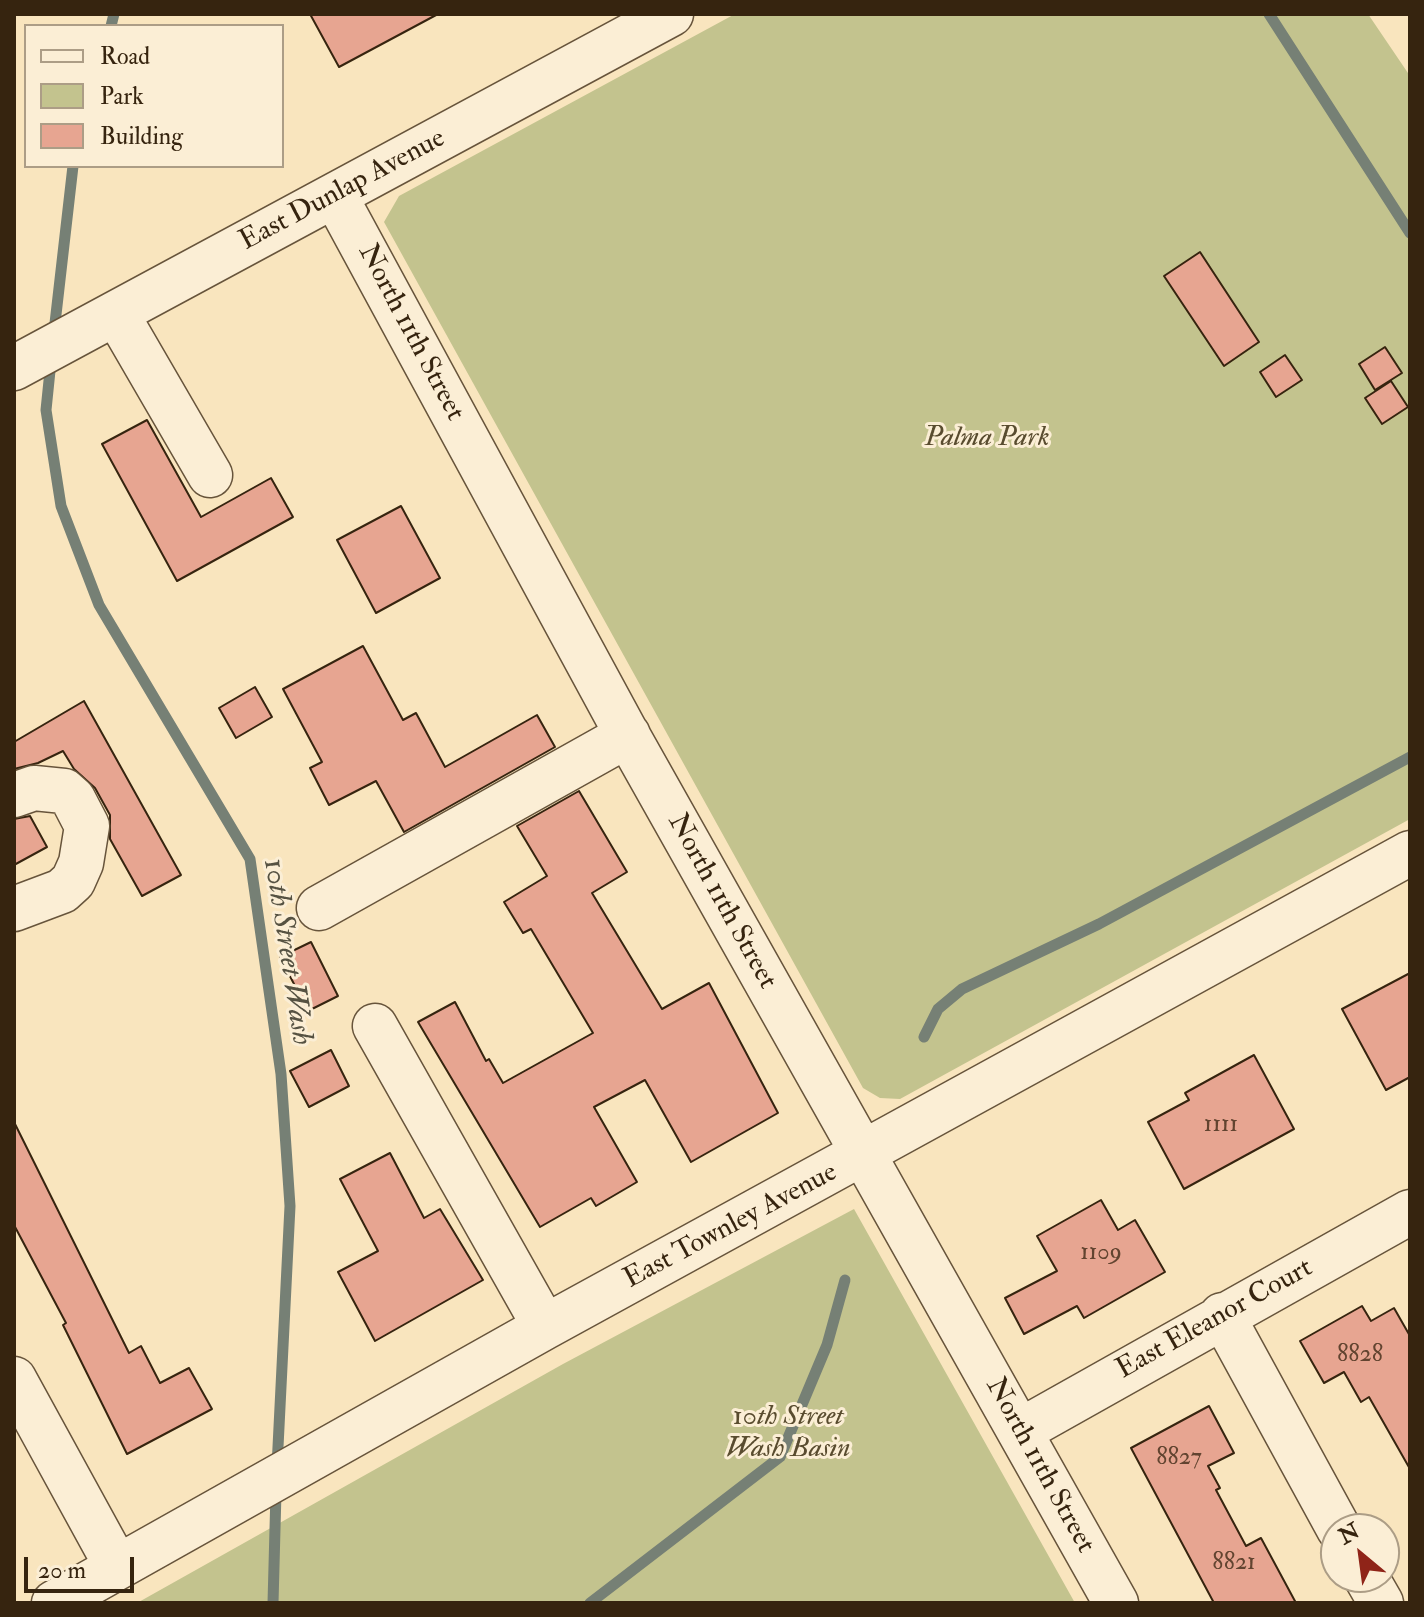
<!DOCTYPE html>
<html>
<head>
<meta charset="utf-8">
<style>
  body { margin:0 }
  #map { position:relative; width:1424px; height:1617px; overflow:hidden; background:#f9e5be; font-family:"IM FELL Double Pica",serif }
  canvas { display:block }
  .frame { position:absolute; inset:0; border:16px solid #36240f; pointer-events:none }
  .legend { position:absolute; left:24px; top:24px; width:260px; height:144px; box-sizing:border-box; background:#fbeed5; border:2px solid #ac9d86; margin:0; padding:10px 14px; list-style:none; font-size:24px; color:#36240f }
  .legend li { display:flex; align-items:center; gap:16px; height:40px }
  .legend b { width:40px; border:2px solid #ac9d86 }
  .north { position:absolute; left:1320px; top:1513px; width:80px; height:80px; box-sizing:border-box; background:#fbeed5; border:2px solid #ac9d86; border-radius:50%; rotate:331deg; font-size:22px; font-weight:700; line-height:32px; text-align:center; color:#36240f }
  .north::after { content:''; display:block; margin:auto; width:28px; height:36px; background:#8f2418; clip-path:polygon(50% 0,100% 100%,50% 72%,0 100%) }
  .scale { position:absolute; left:24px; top:1557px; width:110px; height:36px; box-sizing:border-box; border:4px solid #36240f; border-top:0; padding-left:10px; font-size:24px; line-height:28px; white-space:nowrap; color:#36240f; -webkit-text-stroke:6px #fbeed5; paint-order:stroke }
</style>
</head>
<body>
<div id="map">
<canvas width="1424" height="1617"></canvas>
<div class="frame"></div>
<ul class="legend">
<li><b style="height:10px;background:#fbeed5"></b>Road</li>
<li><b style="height:22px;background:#c3c38e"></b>Park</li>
<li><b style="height:22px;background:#e7a591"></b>Building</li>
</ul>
<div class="north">N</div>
<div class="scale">20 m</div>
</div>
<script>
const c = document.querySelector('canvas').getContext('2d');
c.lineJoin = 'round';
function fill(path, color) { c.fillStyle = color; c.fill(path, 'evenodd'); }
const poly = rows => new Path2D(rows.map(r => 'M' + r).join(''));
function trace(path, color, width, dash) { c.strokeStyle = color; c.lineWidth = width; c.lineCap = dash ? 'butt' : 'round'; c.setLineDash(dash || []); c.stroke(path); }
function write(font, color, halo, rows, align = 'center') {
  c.font = font + ' "IM FELL Double Pica",serif'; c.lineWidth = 6; c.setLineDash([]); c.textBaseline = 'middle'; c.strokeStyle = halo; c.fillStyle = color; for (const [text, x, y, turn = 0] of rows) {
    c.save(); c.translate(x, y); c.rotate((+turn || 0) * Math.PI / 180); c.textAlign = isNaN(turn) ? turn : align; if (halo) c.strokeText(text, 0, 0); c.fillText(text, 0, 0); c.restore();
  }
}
const green = poly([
  [735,14,1368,14,1410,76,1410,819,900,1099,880,1098,863,1088,384,222,399,196],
  [854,1209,1075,1603,137,1603,563,1364]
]);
const stream = poly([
  [1269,14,1410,233],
  [111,26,114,14],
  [54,332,73,166],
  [51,361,46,410,61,506,99,605,250,859,281,1074,290,1206,277,1467],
  [924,1037,938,1009,962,989,1099,924,1410,757],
  [273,1603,276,1492],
  [590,1603,780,1457,827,1345,845,1280]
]);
const building = poly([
  [310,14,438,14,339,67,310,14],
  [1200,252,1259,342,1224,366,1164,276,1200,252],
  [1385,347,1402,373,1375,390,1359,364,1385,347],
  [1285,355,1302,380,1276,397,1260,372,1285,355],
  [1391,381,1408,407,1382,424,1365,398,1391,381],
  [147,420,201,517,271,478,293,517,177,581,102,444,147,420],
  [401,506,440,578,376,613,337,540,401,506],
  [363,646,403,720,416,713,445,767,537,715,555,747,404,832,376,781,329,805,310,768,322,762,283,689,363,646],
  [255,687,272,717,236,738,219,708,255,687],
  [84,701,181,875,142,896,110,839,110,815,95,788,74,769,63,751,38,763,14,769,14,742,84,701],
  [579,791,627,872,592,893,662,1009,709,983,778,1113,691,1162,645,1080,594,1107,637,1182,596,1206,591,1198,540,1227,418,1022,455,1002,486,1061,489,1059,503,1083,593,1033,531,929,523,933,504,902,547,876,517,826,579,791],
  [30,816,47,847,14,865,14,819,30,816],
  [311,942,338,996,308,1011,280,957,311,942],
  [1410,973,1410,1077,1386,1090,1342,1009,1410,973],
  [331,1050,349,1086,309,1107,290,1071,331,1050],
  [1254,1055,1294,1129,1184,1189,1148,1122,1189,1100,1185,1093,1254,1055],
  [14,1122,129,1353,141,1346,160,1383,189,1368,212,1409,127,1454,63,1325,66,1323,14,1225,14,1122],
  [390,1153,424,1218,440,1209,483,1280,375,1341,338,1272,378,1251,340,1179,390,1153],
  [1101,1200,1118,1230,1135,1220,1165,1272,1084,1318,1077,1306,1024,1334,1005,1298,1057,1271,1037,1236,1101,1200],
  [1362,1306,1371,1321,1394,1308,1410,1336,1410,1469,1369,1397,1361,1402,1344,1372,1324,1383,1300,1341,1362,1306],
  [1209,1406,1234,1453,1208,1466,1220,1488,1216,1490,1246,1546,1261,1538,1296,1603,1214,1603,1131,1448,1209,1406]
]);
const minor = poly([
  [335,196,624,729,1116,1603],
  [116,313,210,475],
  [14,368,671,14],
  [14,795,34,788,64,791,73,799,87,826,81,863,73,881,62,891,14,909],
  [319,908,628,735],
  [375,1026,545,1327],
  [1222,1315,1339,1529],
  [14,1379,117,1567],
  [1020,1431,1410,1212],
  [1366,1577,1381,1603],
  [54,1603,545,1327,1410,853]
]);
const numberNames = [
  ["1111",1221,1126],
  ["1109",1101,1254],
  ["8828",1360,1356],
  ["8827",1179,1459],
  ["8821",1234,1564]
];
const streetNames = [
  ["East Dunlap Avenue",343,191,-28],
  ["North 11th Street",410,333,62],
  ["North 11th Street",721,902,61],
  ["East Townley Avenue",731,1227,-28],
  ["East Eleanor Court",1215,1320,-29],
  ["North 11th Street",1039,1466,61]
];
const parkNames = [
  ["Palma Park",987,439],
  ["10th Street",788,1418],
  ["Wash Basin",788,1450]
];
const waterNames = [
  ["10th Street Wash",286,952,81]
];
fill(green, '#c3c38e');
trace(stream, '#768075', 11);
fill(building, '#e7a591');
trace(building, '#36240f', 2);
trace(minor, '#67543b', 47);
trace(minor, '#fbeed5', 44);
write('24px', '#624430', null, numberNames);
write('28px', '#36240f', '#fbeed5', streetNames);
write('italic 28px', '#594c2f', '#fbeed5', parkNames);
write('italic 30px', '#565242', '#fbeed5', waterNames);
</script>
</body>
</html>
